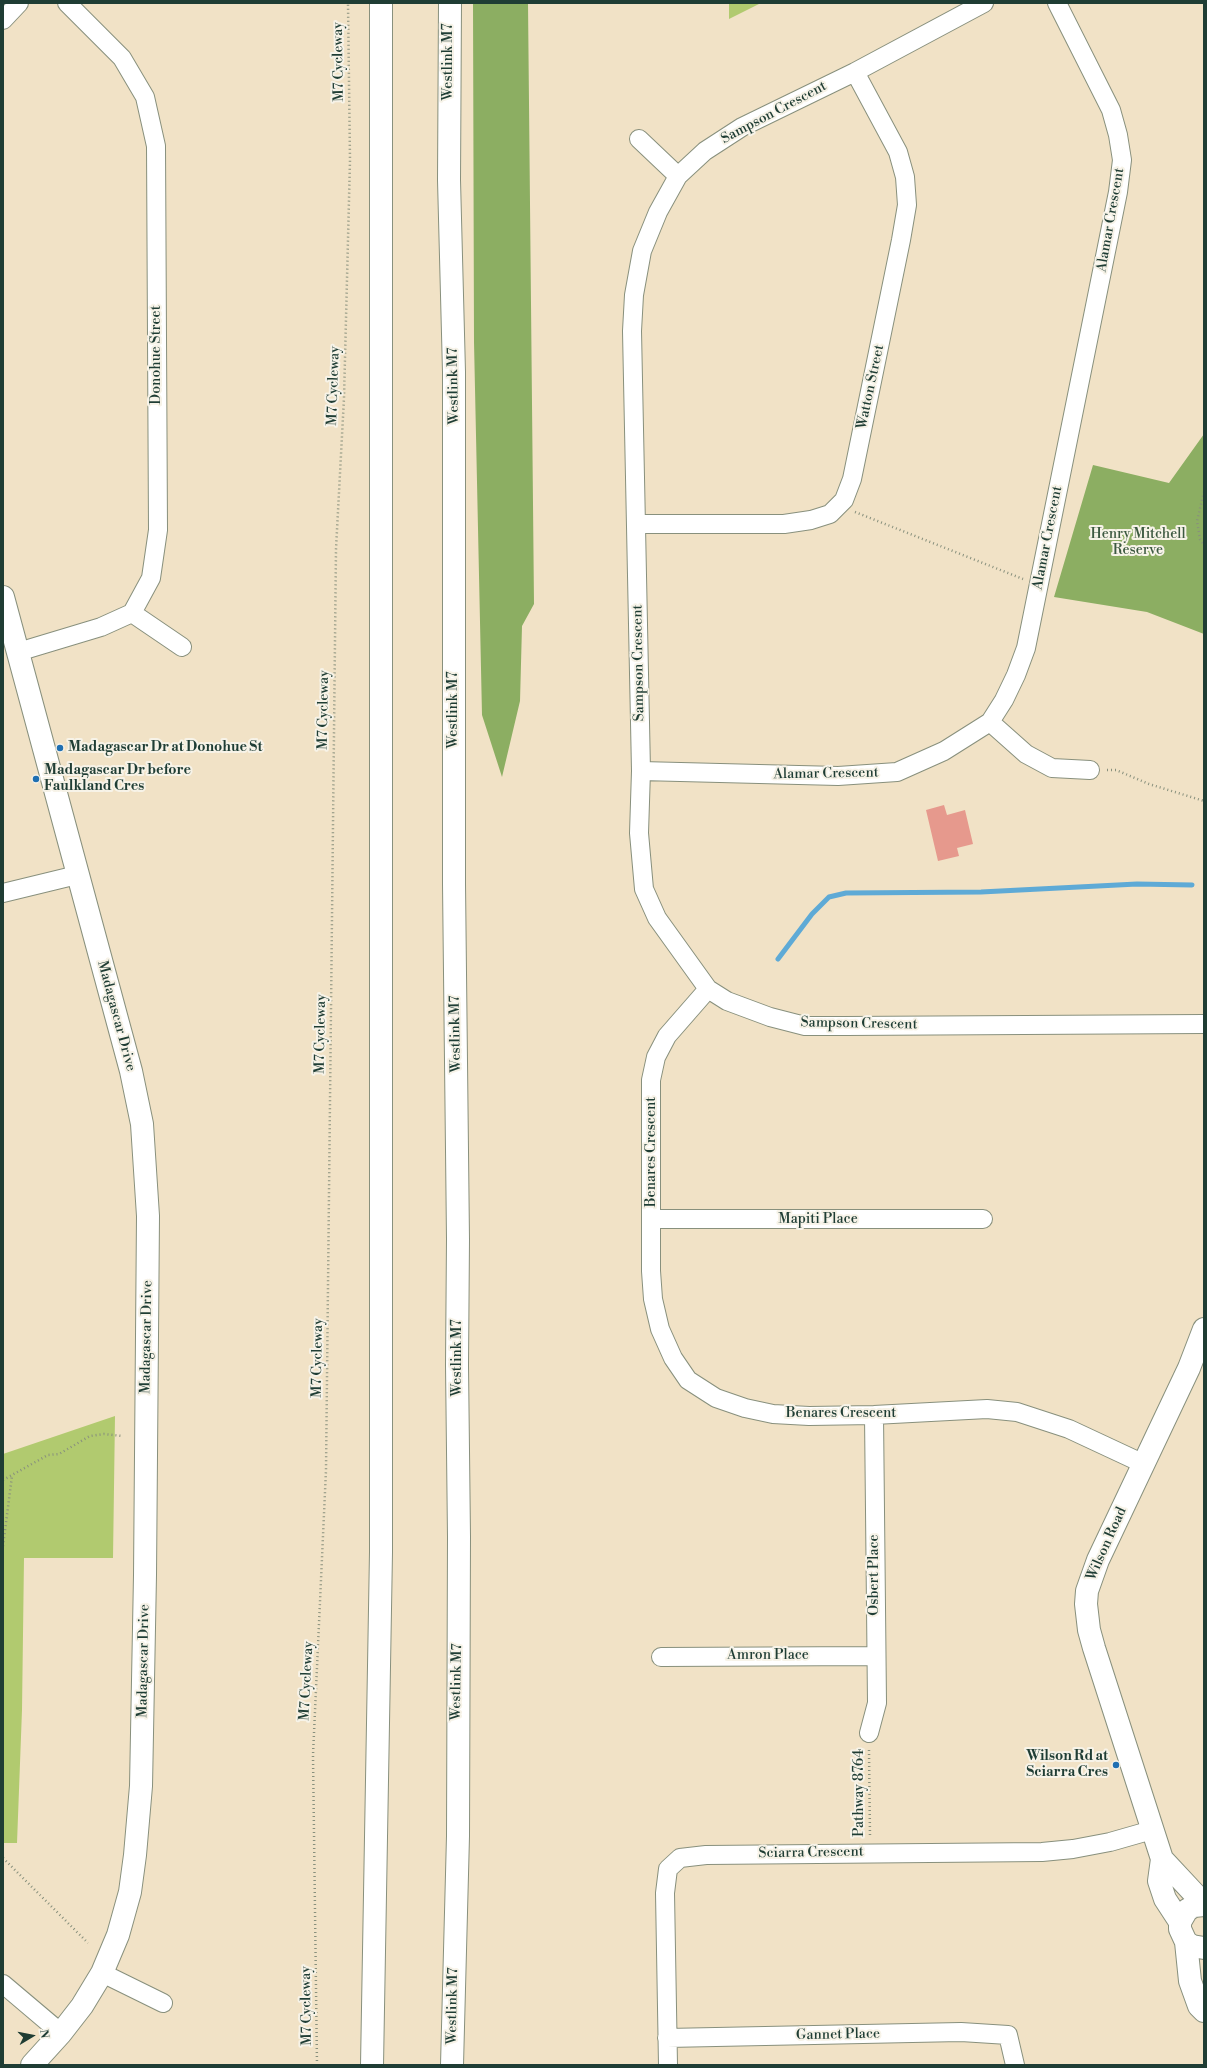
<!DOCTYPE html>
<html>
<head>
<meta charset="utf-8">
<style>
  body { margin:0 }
  #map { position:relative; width:1207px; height:2068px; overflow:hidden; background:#f1e2c6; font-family:"Libre Bodoni",serif }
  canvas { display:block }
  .frame { position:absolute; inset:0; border:4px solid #1f3d34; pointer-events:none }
  .north { position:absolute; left:12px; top:2016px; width:40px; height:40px; -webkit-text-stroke:3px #f7f3e8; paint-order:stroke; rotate:80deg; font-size:11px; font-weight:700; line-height:16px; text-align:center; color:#1f3d34 }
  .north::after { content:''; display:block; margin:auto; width:14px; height:18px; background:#1f3d34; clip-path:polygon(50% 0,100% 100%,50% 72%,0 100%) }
</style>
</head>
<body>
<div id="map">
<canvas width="1207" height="2068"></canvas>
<div class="frame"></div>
<div class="north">N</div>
</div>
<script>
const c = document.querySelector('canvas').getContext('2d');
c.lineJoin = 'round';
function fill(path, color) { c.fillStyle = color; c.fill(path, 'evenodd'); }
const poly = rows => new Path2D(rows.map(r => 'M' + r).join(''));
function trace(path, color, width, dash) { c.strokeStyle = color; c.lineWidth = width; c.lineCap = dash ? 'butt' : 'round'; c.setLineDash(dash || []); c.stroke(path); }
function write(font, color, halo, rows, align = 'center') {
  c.font = font + ' "Libre Bodoni",serif'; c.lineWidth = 4; c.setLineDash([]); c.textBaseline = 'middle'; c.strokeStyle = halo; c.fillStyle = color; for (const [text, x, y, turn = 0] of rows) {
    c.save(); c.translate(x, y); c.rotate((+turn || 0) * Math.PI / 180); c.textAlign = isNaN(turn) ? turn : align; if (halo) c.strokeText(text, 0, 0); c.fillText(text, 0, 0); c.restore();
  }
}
const green = poly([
  [729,3,761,3,729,19],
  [115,1416,113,1558,24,1558,22,1710,17,1843,3,1843,3,1454]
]);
const forest = poly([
  [473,3,528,3,534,604,522,626,520,701,502,777,482,715,474,342],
  [1204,434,1204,634,1147,612,1054,597,1093,465,1169,483]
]);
const stream = poly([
  [778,959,812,914,829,897,846,893,981,892,1137,884,1192,885]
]);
const building = poly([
  [944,805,947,815,965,810,973,844,957,848,959,856,938,861,926,810]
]);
const path = poly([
  [1204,492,1197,521,1200,539,1204,545],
  [855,512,1023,579],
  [1107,770,1116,770,1149,784,1204,801],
  [3,1480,48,1455,59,1454,90,1436,104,1434,122,1436],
  [3,1546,12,1476],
  [869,1750,870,1837],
  [3,1858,88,1943],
  [317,2065,313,1755,326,1470,336,549,344,398,350,160,348,3]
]);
const minor = poly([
  [984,3,855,72,742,127,705,151,678,176,658,212,642,251,634,295,632,331,641,771,639,833,644,889,657,918,708,989,727,1001,770,1017,805,1026,845,1026,1204,1024],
  [3,20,19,3],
  [639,139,678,176],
  [637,524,784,524,811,520,830,514,844,500,852,479,901,240,907,205,905,177,898,152,855,72],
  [132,613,182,647],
  [18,652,101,627,132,613,151,578,158,530,156,146,145,97,122,58,67,3],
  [990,722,1026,754,1052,768,1090,770],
  [641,771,838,776,897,772,944,751,990,722,1004,700,1016,675,1026,648,1118,192,1122,160,1118,135,1111,110,1057,3],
  [3,893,77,875],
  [708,989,667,1036,656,1057,651,1080,651,1271,653,1299,660,1329,673,1358,688,1380,716,1398,745,1408,773,1414,809,1416,874,1415,987,1409,1017,1412,1069,1429,1144,1464],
  [652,1219,983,1219],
  [661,1657,875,1656],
  [869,1733,877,1703,874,1415],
  [102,1973,163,2003],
  [3,1984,61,2033],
  [667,2038,961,2032,1008,2035,1015,2065],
  [668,2065,665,1893,668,1869,680,1858,706,1855,1042,1852,1073,1849,1110,1842,1152,1830]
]);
const tertiary = poly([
  [3,597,131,1071,142,1124,148,1216,145,1575,141,1786,135,1855,130,1892,118,1935,102,1973,82,2006,61,2033,32,2065],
  [1204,1329,1189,1368,1098,1560,1087,1591,1086,1604,1089,1630,1094,1648,1162,1859,1204,1904],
  [1162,1859,1159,1881,1165,1899,1180,1922],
  [1204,1905,1194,1906,1187,1910,1180,1922,1180,1929,1186,1942,1192,1946,1204,1948],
  [1186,1942,1190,1981,1199,2006,1204,2011]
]);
const motorway = poly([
  [450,3,449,180,454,372,454,884,458,1239,457,1365,459,1537,458,1836,452,2065],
  [372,2065,381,1552,381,3]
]);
const markers = [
  [60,748,4,"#1f6fb2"],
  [36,779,4,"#1f6fb2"],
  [1116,1765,4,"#1f6fb2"]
];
const streetNames = [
  ["M7 Cycleway",339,62,-91],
  ["Westlink M7",449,62,-90],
  ["Sampson Crescent",774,113,-28],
  ["Alamar Crescent",1111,220,-80],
  ["Donohue Street",157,355,-90],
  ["M7 Cycleway",334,386,-88],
  ["Westlink M7",454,386,-91],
  ["Watton Street",871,387,-78],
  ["Alamar Crescent",1048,538,-79],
  ["Sampson Crescent",639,663,-91],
  ["M7 Cycleway",324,710,-89],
  ["Westlink M7",454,710,-90],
  ["Alamar Crescent",826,774,-1],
  ["Madagascar Drive",116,1016,75],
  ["Sampson Crescent",859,1024,1],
  ["M7 Cycleway",321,1034,-89],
  ["Westlink M7",456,1034,-91],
  ["Benares Crescent",652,1152,-90],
  ["Mapiti Place",818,1220],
  ["Madagascar Drive",147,1337,-89],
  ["M7 Cycleway",318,1358,-89],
  ["Westlink M7",458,1358,-90],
  ["Benares Crescent",841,1414],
  ["Wilson Road",1107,1544,-66],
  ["Osbert Place",875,1575,-90],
  ["Amron Place",768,1656],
  ["Madagascar Drive",144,1661,-89],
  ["M7 Cycleway",307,1681,-87],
  ["Westlink M7",457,1682,-89],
  ["Pathway 8764",860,1793,-90],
  ["Sciarra Crescent",811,1853,-1],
  ["M7 Cycleway",307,2006,-91],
  ["Westlink M7",453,2006,-89],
  ["Gannet Place",838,2035,-1]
];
const parkNames = [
  ["Henry Mitchell",1138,535],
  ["Reserve",1138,551]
];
const poiNames = [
  ["Madagascar Dr at Donohue St",68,748],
  ["Madagascar Dr before",44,771],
  ["Faulkland Cres",44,787],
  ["Wilson Rd at",1108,1757,"right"],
  ["Sciarra Cres",1108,1773,"right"]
];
fill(green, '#b1ca6f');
fill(forest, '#8cae62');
trace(stream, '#5eaad6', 5);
fill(building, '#e6998d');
trace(minor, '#88907d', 20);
trace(tertiary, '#88907d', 24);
trace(motorway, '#88907d', 24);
trace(path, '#88907d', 2.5, [1, 3]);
trace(minor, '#fff', 18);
trace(tertiary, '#fff', 22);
trace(motorway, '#fff', 22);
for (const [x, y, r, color] of markers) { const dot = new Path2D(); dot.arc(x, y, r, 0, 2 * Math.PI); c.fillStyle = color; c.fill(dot); trace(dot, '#f7f3e8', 1.5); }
write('14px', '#1f3d34', '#f7f3e8', streetNames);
write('14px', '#3c5940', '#f7f3e8', parkNames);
write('bold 14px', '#1f3d34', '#f7f3e8', poiNames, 'left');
</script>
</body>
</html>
